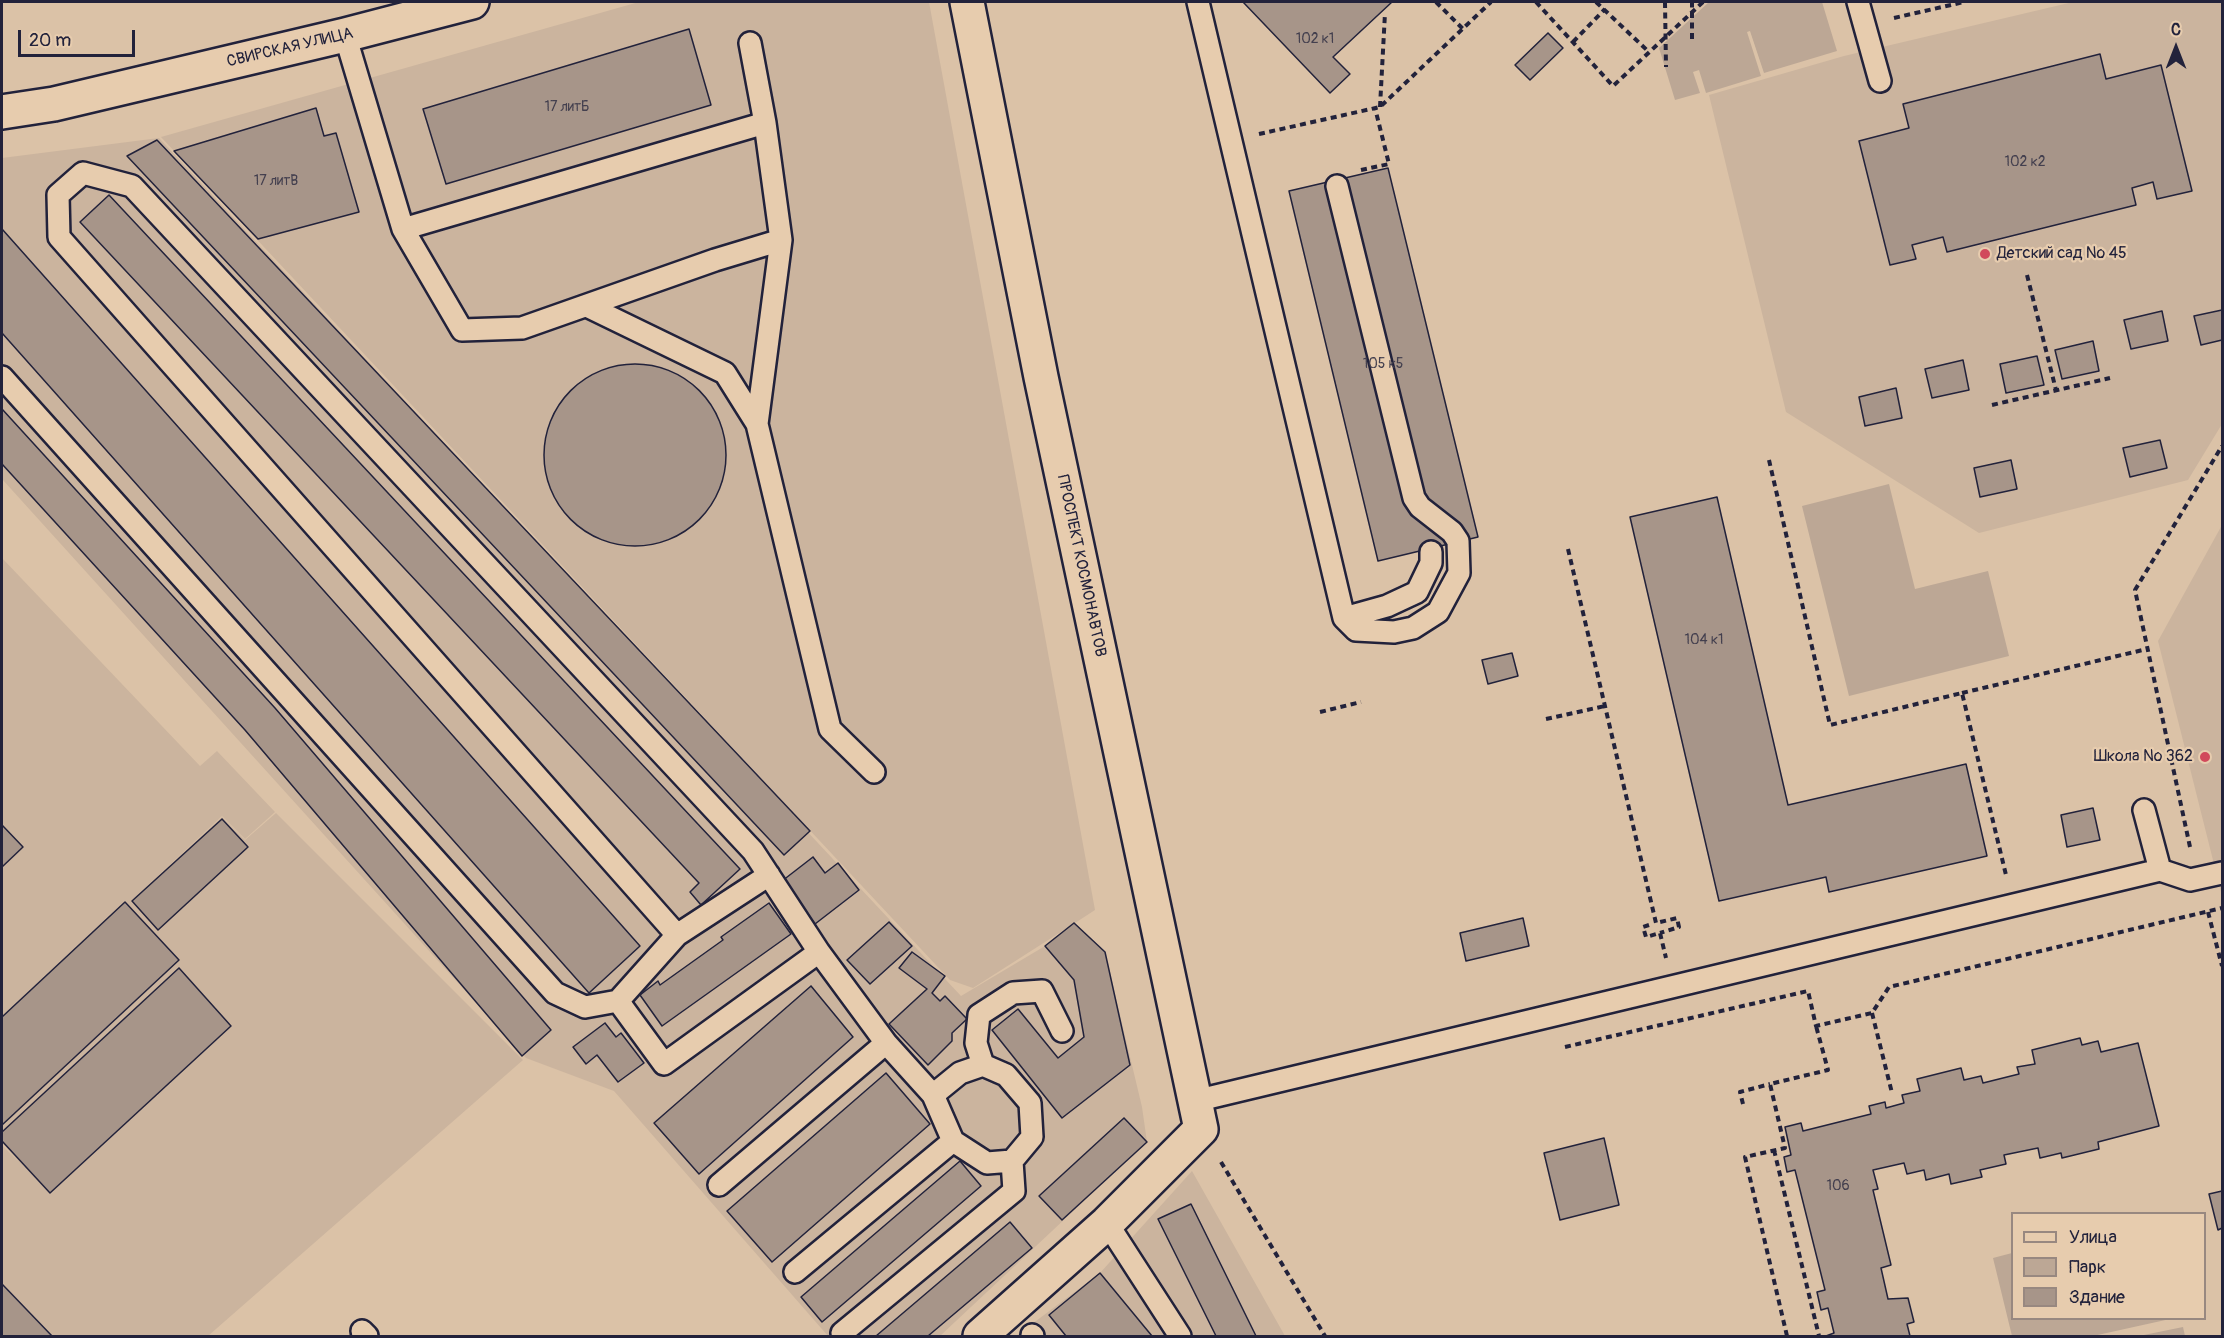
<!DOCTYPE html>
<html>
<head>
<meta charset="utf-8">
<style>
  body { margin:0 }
  #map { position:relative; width:2224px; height:1338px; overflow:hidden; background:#dbc2a7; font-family:Pangolin,sans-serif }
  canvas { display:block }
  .frame { position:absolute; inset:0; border:3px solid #22223b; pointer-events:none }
  .legend { position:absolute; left:2011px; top:1212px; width:195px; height:108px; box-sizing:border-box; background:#e7ccae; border:2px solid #988880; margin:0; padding:8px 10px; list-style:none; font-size:18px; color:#22223b }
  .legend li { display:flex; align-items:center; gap:12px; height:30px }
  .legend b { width:30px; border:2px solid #988880 }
  .north { position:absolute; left:2146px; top:18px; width:60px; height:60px; -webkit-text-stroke:4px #e7ccae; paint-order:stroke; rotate:0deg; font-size:16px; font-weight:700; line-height:24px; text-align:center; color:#22223b }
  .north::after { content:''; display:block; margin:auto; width:21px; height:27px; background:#22223b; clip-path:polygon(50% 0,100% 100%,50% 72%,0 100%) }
  .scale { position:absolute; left:18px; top:30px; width:117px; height:27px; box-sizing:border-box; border:3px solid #22223b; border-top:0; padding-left:8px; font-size:18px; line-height:21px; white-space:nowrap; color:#22223b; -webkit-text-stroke:4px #e7ccae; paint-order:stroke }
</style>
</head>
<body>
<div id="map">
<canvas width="2224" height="1338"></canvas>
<div class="frame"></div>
<ul class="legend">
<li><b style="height:8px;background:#e7ccae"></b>Улица</li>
<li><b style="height:16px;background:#bca795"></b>Парк</li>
<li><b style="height:16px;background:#a79589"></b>Здание</li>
</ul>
<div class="north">С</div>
<div class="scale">20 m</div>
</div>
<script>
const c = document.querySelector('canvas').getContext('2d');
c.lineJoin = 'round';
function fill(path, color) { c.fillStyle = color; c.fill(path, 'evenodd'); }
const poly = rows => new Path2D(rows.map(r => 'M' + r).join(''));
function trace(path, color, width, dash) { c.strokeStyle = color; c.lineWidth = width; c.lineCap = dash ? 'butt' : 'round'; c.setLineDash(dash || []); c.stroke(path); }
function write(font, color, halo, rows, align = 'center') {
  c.font = font + ' Pangolin,sans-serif'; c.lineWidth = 4.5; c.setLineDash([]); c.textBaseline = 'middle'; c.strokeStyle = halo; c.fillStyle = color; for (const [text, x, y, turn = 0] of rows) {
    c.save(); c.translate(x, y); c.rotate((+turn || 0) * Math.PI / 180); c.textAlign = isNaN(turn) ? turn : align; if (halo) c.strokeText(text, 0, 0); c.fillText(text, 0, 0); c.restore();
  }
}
const built = poly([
  [639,2,929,2,1095,910,1075,923,1105,952,1142,1107,1147,1142,940,1336,828,1336,614,1091,526,1058,2,479,2,158,159,138,961,996,1045,946,1067,928,973,988,950,980,161,137],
  [2073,2,2222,2,2222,424,2188,480,1979,533,1786,412,1709,95,1844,56],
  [2222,525,2222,891,2221,892,2158,641],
  [2,558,200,766,217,751,275,812,245,839,222,816,132,900,222,817,245,840,276,813,523,1060,208,1336,2,1336,2,1145,19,1162,2,1143],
  [1192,1171,1285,1336,1016,1336,1100,1273]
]);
const green = poly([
  [1709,2,1822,2,1837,51,1764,73,1750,31,1747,32,1761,76,1706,93,1699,70,1693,72,1700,93,1675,100,1659,48],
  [1889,484,1915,589,1988,571,2009,656,1849,696,1802,506],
  [2012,1253,2012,1318,2170,1319,2093,1336,2012,1336,1993,1258],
  [2183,1327,2185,1336,2139,1336]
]);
const building = poly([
  [1243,2,1392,2,1333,57,1350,74,1330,93,1243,2],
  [689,29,711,105,446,184,423,109,689,29],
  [1548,33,1563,48,1530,80,1515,65,1548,33],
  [2100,54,2106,79,2161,65,2192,191,2157,199,2153,182,2132,188,2136,205,1947,252,1943,237,1912,245,1916,259,1890,265,1859,141,1909,128,1903,104,2100,54],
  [316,108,324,136,336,133,359,212,258,239,174,151,316,108],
  [157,140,810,831,784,855,127,156,157,140],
  [1388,168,1478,537,1378,561,1289,191,1388,168],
  [109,195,740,869,701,905,690,892,699,883,80,222,109,195],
  [2,229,640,946,589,993,2,333,2,229],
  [2222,310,2222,340,2201,345,2194,316,2222,310],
  [2162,311,2168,341,2131,349,2124,320,2162,311],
  [2093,341,2099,371,2062,379,2055,350,2093,341],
  [2037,356,2044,385,2006,393,2000,364,2037,356],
  [1963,360,1969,390,1932,398,1925,369,1963,360],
  '544 455a91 91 0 1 1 182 0a91 91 0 1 1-182 0Z',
  [1896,388,1902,418,1865,426,1859,397,1896,388],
  [2,409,275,708,551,1030,522,1056,245,730,2,464,2,409],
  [2160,440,2167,468,2130,477,2123,448,2160,440],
  [2011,460,2017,489,1980,497,1974,468,2011,460],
  [1717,497,1788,805,1966,764,1987,856,1829,892,1826,877,1719,901,1630,517,1717,497],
  [1512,653,1518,676,1488,684,1482,660,1512,653],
  [2093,808,2100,840,2067,847,2061,815,2093,808],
  [222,819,248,847,158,930,132,901,222,819],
  [2,825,23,847,2,867,2,825],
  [813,857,825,873,838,863,859,890,815,924,782,881,813,857],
  [125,902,179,960,2,1125,2,1017,125,902],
  [769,903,791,934,662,1026,640,995,658,981,660,985,723,940,721,937,769,903],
  [1523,918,1529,946,1466,961,1460,933,1523,918],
  [889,922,912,946,870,984,847,960,889,922],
  [1074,923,1105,952,1130,1065,1062,1118,992,1030,1018,1009,1058,1058,1084,1037,1074,980,1045,946,1074,923],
  [912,952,945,976,932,993,940,1001,945,996,967,1019,952,1033,952,1041,928,1065,889,1024,927,989,899,968,912,952],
  [179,968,231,1026,50,1193,2,1141,2,1132,179,968],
  [811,986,853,1037,699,1174,654,1123,811,986],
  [605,1023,616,1037,621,1033,644,1063,618,1082,597,1055,586,1064,573,1047,605,1023],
  [2080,1038,2082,1045,2098,1041,2101,1052,2138,1043,2159,1126,2098,1142,2099,1149,2062,1158,2061,1153,2040,1158,2038,1148,2004,1155,2006,1164,1980,1170,1982,1177,1951,1184,1949,1174,1926,1180,1924,1170,1907,1174,1904,1163,1873,1170,1878,1189,1873,1190,1891,1265,1881,1268,1888,1299,1908,1298,1914,1322,1907,1324,1910,1336,1826,1336,1834,1333,1828,1308,1821,1310,1817,1292,1825,1290,1795,1170,1787,1172,1784,1157,1791,1155,1785,1127,1801,1123,1803,1131,1871,1114,1869,1106,1885,1102,1886,1108,1904,1103,1902,1095,1920,1091,1917,1079,1961,1068,1964,1080,1981,1076,1983,1083,2019,1074,2017,1067,2035,1064,2032,1050,2080,1038],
  [886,1073,930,1124,772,1262,727,1211,886,1073],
  [1124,1118,1147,1142,1062,1220,1039,1196,1124,1118],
  [1604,1138,1619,1205,1560,1220,1544,1153,1604,1138],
  [960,1161,981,1186,822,1322,801,1297,960,1161],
  [2222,1191,2222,1228,2218,1230,2209,1194,2222,1191],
  [1191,1204,1256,1336,1216,1336,1158,1219,1191,1204],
  [1010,1222,1032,1248,928,1336,876,1336,1010,1222],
  [1100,1273,1152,1336,1066,1336,1049,1315,1100,1273],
  [2,1284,52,1336,2,1336,2,1284]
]);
const path = poly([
  [1436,2,1463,29],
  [1536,2,1613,86,1703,2],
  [1596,2,1649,52],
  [1665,2,1666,67],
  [1894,18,1964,2],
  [1692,39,1692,2],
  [1573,42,1605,9],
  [1380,107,1385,13],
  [1259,134,1380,107,1491,2],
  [1361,170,1389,164,1375,108],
  [2027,275,2056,390],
  [1992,405,2110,378],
  [1769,460,1830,725,1962,693,2006,875],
  [1568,549,1656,923,1677,918,1679,927,1660,933],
  [1962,693,2147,649],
  [1320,712,1361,702],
  [1546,719,1605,706],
  [2190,847,2135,590,2222,446],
  [2208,912,2222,966],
  [1649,925,1643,927,1646,937,1660,933,1666,958],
  [1872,1013,1892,1093],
  [1565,1047,1808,991,1816,1026,1872,1013,1889,987,2222,908],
  [1743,1104,1740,1092,1770,1084],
  [1774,1150,1819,1336],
  [1221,1162,1325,1336],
  [1787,1336,1745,1157,1785,1148,1770,1084,1828,1070,1816,1026]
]);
const service = poly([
  [1198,2,1344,618,1356,630,1394,632,1413,628,1438,612,1459,573,1458,541,1452,532,1420,507,1414,498,1337,186],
  [1858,2,1880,81],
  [345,35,403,229,765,123],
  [750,43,765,123,781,240,757,424],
  [403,229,462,330,522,328,715,260,781,240],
  [587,306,725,373,757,424,830,729,874,772],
  [2,377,555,993,585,1007,618,1001,677,935,59,237,58,195,83,173,132,186,753,851,819,952,886,1043,933,1095,953,1141,987,1163,1012,1161,1032,1137,1030,1103,1006,1075,983,1065,960,1073,933,1095],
  [1344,618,1387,606,1417,592,1431,563,1431,552],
  [2160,870,2190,880,2222,873],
  [677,935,769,875],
  [618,1001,664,1064,819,952],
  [983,1065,976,1043,979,1015,1013,993,1042,991,1062,1031],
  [1195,1101,2160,870,2144,810],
  [719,1185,886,1043],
  [1107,1223,1180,1336],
  [795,1272,953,1141],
  [362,1331,367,1336],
  [842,1333,1014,1191,1012,1161],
  [1032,1335,1033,1336]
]);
const minor = poly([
  [967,2,1041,377,1201,1129,1107,1223,980,1336],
  [2,112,54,104,345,35,472,2]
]);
const markers = [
  [1985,254,6,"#d1495b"],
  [2205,757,6,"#d1495b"]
];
const numberNames = [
  ["102 к1",1315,39],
  ["17 литБ",567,107],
  ["102 к2",2025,162],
  ["17 литВ",276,181],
  ["105 к5",1383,364],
  ["104 к1",1704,640],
  ["106",1838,1186]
];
const streetNames = [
  ["СВИРСКАЯ УЛИЦА",290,48,-13],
  ["ПРОСПЕКТ КОСМОНАВТОВ",1081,566,78]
];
const poiNames = [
  ["Детский сад № 45",1997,254],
  ["Школа № 362",2193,757,"right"]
];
fill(built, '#cbb49e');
fill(green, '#bca795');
fill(building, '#a79589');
trace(building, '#22223b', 1.5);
trace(service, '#22223b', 26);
trace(minor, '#22223b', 38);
trace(path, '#22223b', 4, [6, 4.5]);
trace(service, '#e7ccae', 21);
trace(minor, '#e7ccae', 33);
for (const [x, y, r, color] of markers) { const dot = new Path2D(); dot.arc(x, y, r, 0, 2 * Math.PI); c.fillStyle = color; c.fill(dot); trace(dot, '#e7ccae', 2); }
write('14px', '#433f4e', null, numberNames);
write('16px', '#22223b', '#e7ccae', streetNames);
write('16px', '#22223b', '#e7ccae', poiNames, 'left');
</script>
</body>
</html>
